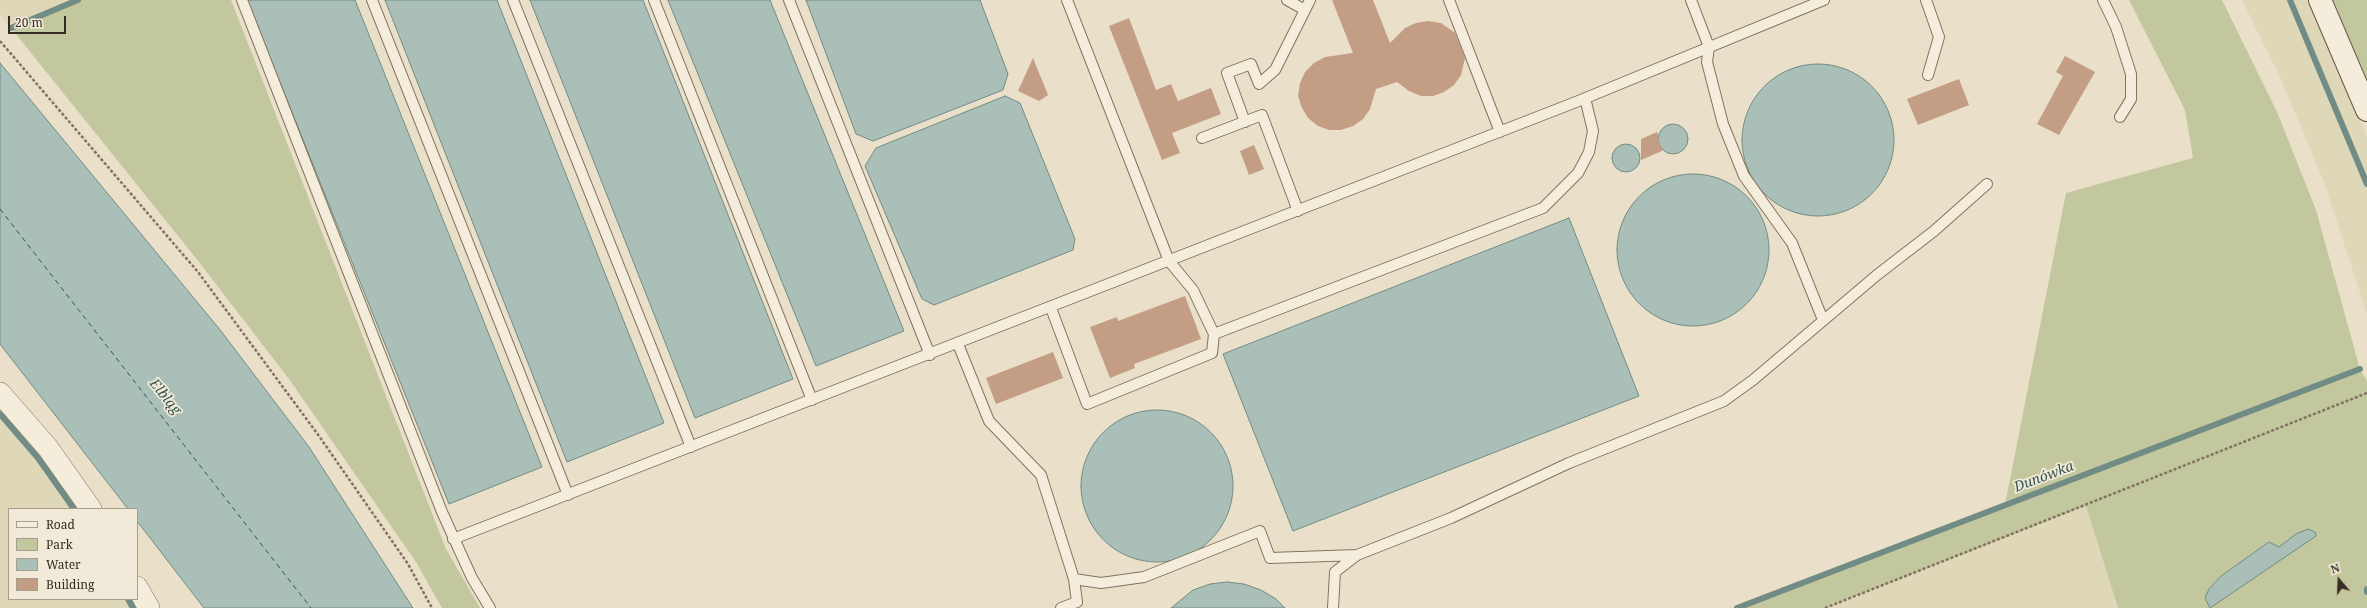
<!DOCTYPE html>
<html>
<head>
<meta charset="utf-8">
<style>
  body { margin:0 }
  #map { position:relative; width:2367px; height:608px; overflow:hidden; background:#eadfc9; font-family:"Noto Serif",serif }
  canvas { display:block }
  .legend { position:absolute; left:8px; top:508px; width:130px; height:92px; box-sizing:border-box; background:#f2ead8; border:1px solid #a79e8f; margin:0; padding:5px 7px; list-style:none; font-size:12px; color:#362b22 }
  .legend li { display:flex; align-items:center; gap:8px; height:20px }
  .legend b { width:20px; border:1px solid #a79e8f }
  .north { position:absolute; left:2319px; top:560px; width:40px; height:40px; -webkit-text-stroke:3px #f2ead8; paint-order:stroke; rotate:341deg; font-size:11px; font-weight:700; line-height:16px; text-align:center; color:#362b22 }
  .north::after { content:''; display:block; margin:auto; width:14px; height:18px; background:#362b22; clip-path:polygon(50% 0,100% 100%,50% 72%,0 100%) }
  .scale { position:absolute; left:8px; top:16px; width:58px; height:18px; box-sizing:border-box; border:2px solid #362b22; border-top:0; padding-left:5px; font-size:12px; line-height:14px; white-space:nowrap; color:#362b22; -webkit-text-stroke:3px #f2ead8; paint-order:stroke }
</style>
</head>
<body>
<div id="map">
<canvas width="2367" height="608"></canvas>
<ul class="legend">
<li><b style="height:5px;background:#f5eddc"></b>Road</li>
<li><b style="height:11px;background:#c3c79e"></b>Park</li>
<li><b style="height:11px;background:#a9bfb8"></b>Water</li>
<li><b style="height:11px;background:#c39d84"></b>Building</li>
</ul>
<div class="north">N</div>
<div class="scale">20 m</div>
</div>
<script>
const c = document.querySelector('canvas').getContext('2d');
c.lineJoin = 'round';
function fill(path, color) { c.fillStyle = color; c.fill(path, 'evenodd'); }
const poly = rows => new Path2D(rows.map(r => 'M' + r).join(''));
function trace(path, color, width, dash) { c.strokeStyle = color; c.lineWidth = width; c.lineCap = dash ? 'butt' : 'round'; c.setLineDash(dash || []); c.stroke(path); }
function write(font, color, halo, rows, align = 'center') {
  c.font = font + ' "Noto Serif",serif'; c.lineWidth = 3.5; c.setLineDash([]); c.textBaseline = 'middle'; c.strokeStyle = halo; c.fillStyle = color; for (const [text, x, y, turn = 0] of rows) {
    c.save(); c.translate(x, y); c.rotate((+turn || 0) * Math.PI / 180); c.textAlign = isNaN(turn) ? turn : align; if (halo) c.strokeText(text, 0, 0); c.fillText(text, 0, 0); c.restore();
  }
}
const farmland = poly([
  [0,0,78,0,11,28,0,14],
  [2242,0,2309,0,2367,137,2367,314,2324,182,2280,77],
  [0,404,42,455,81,509,9,509,9,599,134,599,139,608,0,608],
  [2086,506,2118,608,1825,608,1992,543]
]);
const green = poly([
  [78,0,231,0,446,549,480,608,442,608,416,562,289,379,199,262,11,28],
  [2129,0,2222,0,2277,112,2316,210,2360,369,2367,381,2367,608,2118,608,2086,506,1825,608,1737,608,2005,505,2066,193,2193,158,2185,110],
  [2331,0,2367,0,2367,85]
]);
const water = poly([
  [247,0,355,0,542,467,449,504,247,0],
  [385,0,497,0,664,423,567,462,385,0],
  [530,0,643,0,793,379,695,418,530,0],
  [668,0,770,0,904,331,816,366,668,0],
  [806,0,980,0,1008,74,1003,90,873,141,856,134,806,0],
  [0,63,221,331,309,447,413,608,204,608,137,521,137,509,128,509,0,344,0,63],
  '1742 140a76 76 0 1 1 152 0a76 76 0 1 1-152 0Z',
  [1005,96,1020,103,1075,239,1073,250,934,305,922,299,865,166,876,148,1005,96],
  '1658 139a15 15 0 1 1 30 0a15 15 0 1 1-30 0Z',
  '1612 158a14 14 0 1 1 28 0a14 14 0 1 1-28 0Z',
  '1617 250a76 76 0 1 1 152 0a76 76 0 1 1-152 0Z',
  [1569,218,1639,396,1293,531,1223,354,1569,218],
  '1081 486a76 76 0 1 1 152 0a76 76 0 1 1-152 0Z',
  [2308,529,2315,532,2316,536,2210,608,2205,598,2209,589,2221,576,2269,542,2279,547,2296,534,2308,529],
  [1227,582,1244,584,1261,590,1276,599,1285,608,1171,608,1193,590,1210,584,1227,582]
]);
const stream = poly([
  [2290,0,2367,184],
  [11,28,78,0],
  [0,414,38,458,74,509],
  [2367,589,2367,592],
  [128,599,133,608],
  [1737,608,2360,369]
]);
const ferry = poly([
  [0,209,311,608]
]);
const building = poly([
  [1332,0,1373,0,1390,43,1405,28,1416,23,1428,21,1441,23,1455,33,1465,58,1461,75,1454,85,1444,92,1433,96,1421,96,1409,91,1397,82,1376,89,1370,109,1363,119,1353,126,1341,130,1329,130,1318,126,1308,118,1302,108,1298,96,1300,83,1305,72,1314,63,1325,57,1353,53],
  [1129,18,1156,90,1171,84,1178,101,1211,88,1221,114,1172,133,1180,153,1162,160,1109,26],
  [2065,56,2095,72,2059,135,2037,124,2063,76,2056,72],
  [1033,58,1048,95,1039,101,1018,91],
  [1959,79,1969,105,1918,125,1907,99],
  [1657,132,1662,151,1641,160,1641,139],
  [1254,145,1264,169,1249,175,1240,151],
  [1185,296,1201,339,1134,364,1135,368,1110,378,1090,327,1117,317,1118,321],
  [1053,352,1063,378,996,404,986,378]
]);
const path = poly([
  [0,41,198,272,319,436,408,564,432,608],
  [1825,608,2367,393]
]);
const service = poly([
  [242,0,442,512,472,578,490,608],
  [372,0,568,495],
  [513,0,691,447],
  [654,0,812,400],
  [789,0,930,355],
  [1067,0,1169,261,1193,290,1214,334,1543,208,1578,173,1589,152,1593,131,1585,98],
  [1287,0,1305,10],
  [1449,0,1500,132],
  [1691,0,1709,47,1707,62,1723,124,1744,176,1792,243,1823,320],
  [1926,0,1939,37,1928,75],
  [2103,0,2116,27,2131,74,2131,99,2120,117],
  [1245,122,1227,73,1251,64,1259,84,1275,70,1310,0],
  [1202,138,1262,115,1298,211],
  [1051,308,1087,404,1212,353,1214,334],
  [958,344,989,421,1041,475,1074,579,1101,583,1144,577,1260,531,1270,558,1357,555],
  [453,539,1576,102,1824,0],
  [1061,608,1077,602,1074,579],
  [1333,608,1335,572,1357,555,1451,518,1569,463,1724,401,1753,380,1877,275,1934,231,1987,184]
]);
const minor = poly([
  [0,393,48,448,91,509],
  [137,587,149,608]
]);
const secondary = poly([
  [2320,0,2367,110]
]);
const waterNames = [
  ["Elbląg",165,397,51],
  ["Dunówka",2044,477,-21]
];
fill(farmland, '#ded7b8');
fill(green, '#c3c79e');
fill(water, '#a9bfb8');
trace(water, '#718c85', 1);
trace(stream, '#718c85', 6);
trace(ferry, '#335451', 1, [5, 4]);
fill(building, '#c39d84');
trace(service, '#847260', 12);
trace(minor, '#847260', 22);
trace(secondary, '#665443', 24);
trace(path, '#847260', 2.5, [3, 2]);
trace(service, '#f5eddc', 10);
trace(minor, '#f5eddc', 21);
trace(secondary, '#f5eddc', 22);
write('italic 14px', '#335451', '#f2ead8', waterNames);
</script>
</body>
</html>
